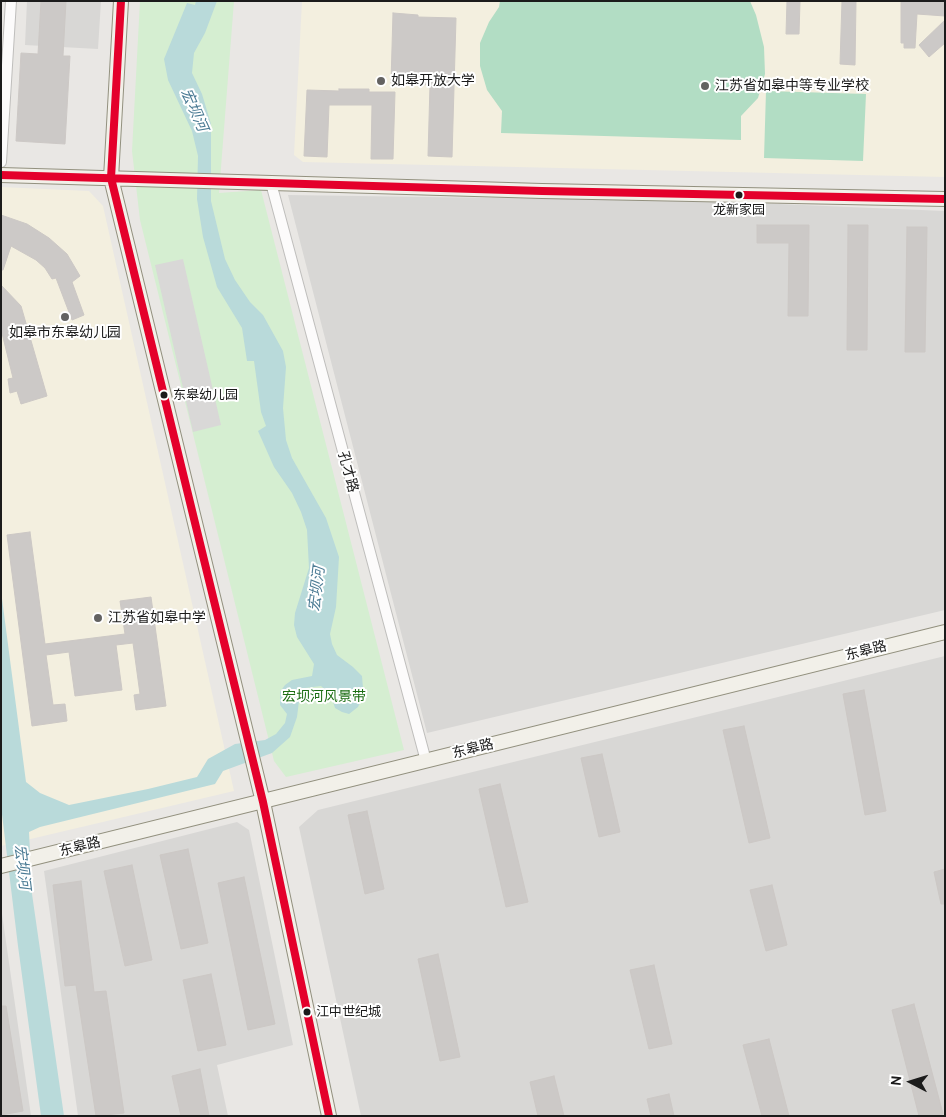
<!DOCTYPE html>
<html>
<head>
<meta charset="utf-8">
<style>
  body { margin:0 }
  #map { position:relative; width:946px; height:1117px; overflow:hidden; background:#e9e7e4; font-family:Cabin,sans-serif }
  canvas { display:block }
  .frame { position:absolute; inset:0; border:2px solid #1b1b1b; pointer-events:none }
  .north { position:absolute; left:886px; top:1057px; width:50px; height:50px; -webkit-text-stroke:4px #fff; paint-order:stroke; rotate:275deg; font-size:14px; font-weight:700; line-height:20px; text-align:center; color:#1b1b1b }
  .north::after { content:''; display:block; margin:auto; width:18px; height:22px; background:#1b1b1b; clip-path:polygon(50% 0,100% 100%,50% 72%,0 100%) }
</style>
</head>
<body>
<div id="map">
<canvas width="946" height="1117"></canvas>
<div class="frame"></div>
<div class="north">N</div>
</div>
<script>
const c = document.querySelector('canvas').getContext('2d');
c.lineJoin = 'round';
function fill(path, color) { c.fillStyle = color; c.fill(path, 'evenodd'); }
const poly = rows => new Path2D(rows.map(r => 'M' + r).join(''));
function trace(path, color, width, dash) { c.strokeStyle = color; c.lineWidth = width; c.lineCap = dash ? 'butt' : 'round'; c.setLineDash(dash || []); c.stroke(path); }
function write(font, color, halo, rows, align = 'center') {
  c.font = font + ' Cabin,"Noto Sans SC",sans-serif'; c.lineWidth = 4; c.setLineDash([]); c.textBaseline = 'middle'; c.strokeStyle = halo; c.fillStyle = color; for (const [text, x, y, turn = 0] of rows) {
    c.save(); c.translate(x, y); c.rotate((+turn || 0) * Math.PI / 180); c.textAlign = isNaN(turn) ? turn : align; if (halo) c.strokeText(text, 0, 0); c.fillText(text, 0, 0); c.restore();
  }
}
const residential = poly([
  [27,1,101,1,98,49,25,45],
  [288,195,707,201,945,211,945,610,427,733],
  [945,656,945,1116,361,1116,299,827,318,810],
  [237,822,249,830,293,1045,217,1065,228,1116,78,1116,44,871],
  [1,907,31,1116,1,1116]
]);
const education = poly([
  [302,1,945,1,945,177,303,162,294,155],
  [1,187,89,191,103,206,234,791,1,846]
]);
const park = poly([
  [140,1,234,1,219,193,261,190,404,750,286,777,274,761,140,220,132,151]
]);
const pitch = poly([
  [500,1,750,1,756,15,764,47,765,74,758,98,741,116,741,140,501,133,502,111,487,90,480,66,480,43,489,22,499,7],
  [766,91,866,94,863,161,764,158]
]);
const parking = poly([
  [183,259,221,425,193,432,155,265]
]);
const water = poly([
  [196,1,217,1,205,33,194,53,192,73,202,94,211,124,211,201,225,259,235,280,250,302,263,315,283,351,286,367,283,408,286,440,292,458,326,518,339,557,336,607,330,634,332,644,337,655,353,667,362,676,363,688,362,699,358,707,349,714,342,712,335,708,331,695,321,686,305,688,299,701,297,717,290,737,272,753,223,771,215,784,40,827,29,832,32,894,64,1116,41,1116,18,946,1,806,1,591,26,782,40,793,69,805,148,789,197,777,208,759,235,744,265,740,276,734,285,723,287,714,280,705,280,692,285,685,292,680,312,676,314,664,297,637,294,625,295,613,309,568,307,530,301,512,292,493,274,467,258,431,266,426,261,412,254,361,247,361,242,328,217,287,203,237,197,199,198,156,192,131,168,80,164,59,187,3,195,5]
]);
const building = poly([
  [41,1,66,1,63,56,70,56,65,144,16,141,21,53,38,54,41,1],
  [787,1,800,1,799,34,786,34,787,1],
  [842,1,856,1,855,65,840,64,842,1],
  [901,1,945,1,945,16,917,14,915,48,904,48,904,43,901,43,901,1],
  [393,13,418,15,418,17,456,18,452,157,428,156,430,85,391,83,393,13],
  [945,20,945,43,929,57,919,45,945,20],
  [339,89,369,89,369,92,395,92,393,159,371,159,372,105,329,105,327,157,304,156,307,90,339,91,339,89],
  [1,215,27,224,49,238,67,254,80,276,72,282,84,315,72,320,56,278,52,279,45,268,36,260,11,246,3,270,1,270,1,215],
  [757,225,809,225,808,316,788,316,789,243,757,243,757,225],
  [848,225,868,225,867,350,847,350,848,225],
  [907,227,927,227,925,352,905,352,907,227],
  [1,285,21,306,47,396,21,404,17,391,10,393,8,379,13,378,1,329,1,285],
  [30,532,45,644,125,634,120,601,151,597,166,706,136,710,134,695,140,694,133,643,116,645,122,690,75,696,69,652,46,655,53,705,65,704,67,721,32,726,7,535,30,532],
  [864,690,886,811,865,815,843,694,864,690],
  [744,726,770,838,749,843,723,730,744,726],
  [602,754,620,832,599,837,581,758,602,754],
  [500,784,528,902,506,907,479,789,500,784],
  [367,811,384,889,365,894,348,815,367,811],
  [188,849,208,943,181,949,160,855,188,849],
  [132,865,152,960,125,966,104,871,132,865],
  [945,869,945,904,941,904,934,872,945,869],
  [244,877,275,1024,248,1030,218,883,244,877],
  [81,881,94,992,106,991,124,1113,96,1116,76,985,65,986,53,885,81,881],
  [772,885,787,945,766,951,750,890,772,885],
  [438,954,460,1057,440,1061,418,959,438,954],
  [654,965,672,1044,649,1049,630,970,654,965],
  [211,974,226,1045,198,1051,183,980,211,974],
  [914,1004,943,1114,936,1116,919,1116,892,1010,914,1004],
  [1,1006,6,1006,23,1111,1,1115,1,1006],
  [769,1039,789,1116,762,1116,743,1045,769,1039],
  [200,1069,209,1116,181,1116,172,1076,200,1069],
  [554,1076,564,1116,538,1116,530,1082,554,1076],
  [669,1094,674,1116,651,1116,647,1099,669,1094]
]);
const street = poly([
  [1,162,11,1],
  [271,183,426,761]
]);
const secondary = poly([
  [121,1,111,178,263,802,329,1116],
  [1,175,542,191,945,199],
  [1,866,945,632]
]);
const bus1 = poly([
  [121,1,111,178,263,802,329,1116],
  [1,175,542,191,945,199]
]);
const markers = [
  [381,81,5,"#636261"],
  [705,86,5,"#636261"],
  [739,195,4.5,"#1b1b1b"],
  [65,317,5,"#636261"],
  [164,395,4.5,"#1b1b1b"],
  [98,618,5,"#636261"],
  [307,1012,4.5,"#1b1b1b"]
];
const busNames = [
  ["龙新家园",739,210,"center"],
  ["东皋幼儿园",173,395],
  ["江中世纪城",316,1012]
];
const poiNames = [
  ["如皋开放大学",391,81],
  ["江苏省如皋中等专业学校",715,86],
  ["如皋市东皋幼儿园",65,333,"center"],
  ["江苏省如皋中学",108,618]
];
const streetNames = [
  ["孔才路",348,472,75],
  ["东皋路",866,651,-14],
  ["东皋路",473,749,-14],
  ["东皋路",80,847,-14]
];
const parkNames = [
  ["宏坝河风景带",324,697]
];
const waterNames = [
  ["宏坝河",194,110,66],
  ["宏坝河",317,589,-83],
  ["宏坝河",22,867,83]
];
fill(residential, '#d8d7d5');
fill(education, '#f3efdf');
fill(park, '#d5eed1');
fill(pitch, '#b2ddc4');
fill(parking, '#d9d8d7');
fill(water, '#b9dada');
fill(building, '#ccc9c7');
trace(building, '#ccc8c5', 1);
trace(street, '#bfbebc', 12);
trace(secondary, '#92907e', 16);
trace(street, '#fcfbfb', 10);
trace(secondary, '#f2f0e9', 14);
trace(bus1, '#e4002b', 8);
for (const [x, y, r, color] of markers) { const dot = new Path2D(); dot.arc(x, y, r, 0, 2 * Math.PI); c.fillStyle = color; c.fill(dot); trace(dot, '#fff', 2); }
write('13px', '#1b1b1b', '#fff', busNames, 'left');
write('14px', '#1b1b1b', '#fff', poiNames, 'left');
write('14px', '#1b1b1b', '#fff', streetNames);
write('14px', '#1c6e14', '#fff', parkNames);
write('italic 15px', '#4b7b94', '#fff', waterNames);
</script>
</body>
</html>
